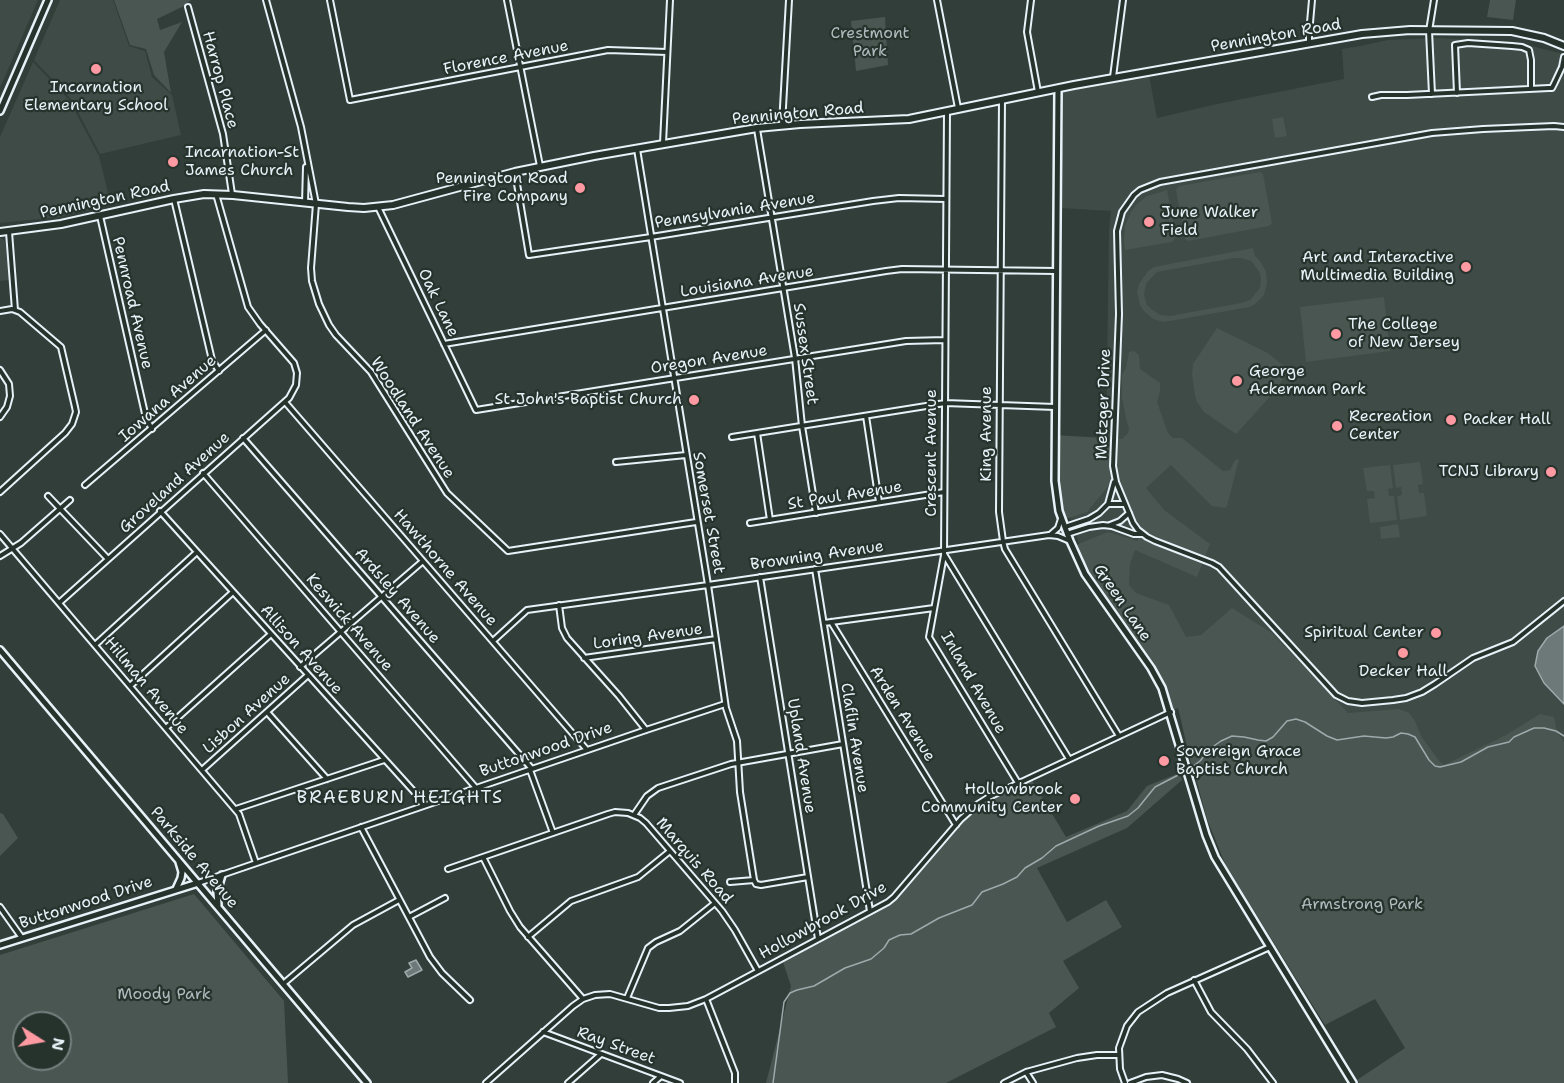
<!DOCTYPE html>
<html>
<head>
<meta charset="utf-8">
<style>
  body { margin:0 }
  #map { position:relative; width:1564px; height:1083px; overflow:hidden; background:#323e39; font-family:"Shantell Sans",sans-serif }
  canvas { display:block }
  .north { position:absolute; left:12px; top:1011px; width:60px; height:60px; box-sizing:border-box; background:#26332d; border:2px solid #747f7e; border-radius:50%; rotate:101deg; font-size:16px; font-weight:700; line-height:24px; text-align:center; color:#e8f1f8 }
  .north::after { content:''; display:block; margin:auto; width:21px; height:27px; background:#ff9aa2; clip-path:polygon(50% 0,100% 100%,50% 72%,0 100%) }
</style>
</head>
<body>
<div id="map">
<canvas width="1564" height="1083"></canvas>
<div class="north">N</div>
</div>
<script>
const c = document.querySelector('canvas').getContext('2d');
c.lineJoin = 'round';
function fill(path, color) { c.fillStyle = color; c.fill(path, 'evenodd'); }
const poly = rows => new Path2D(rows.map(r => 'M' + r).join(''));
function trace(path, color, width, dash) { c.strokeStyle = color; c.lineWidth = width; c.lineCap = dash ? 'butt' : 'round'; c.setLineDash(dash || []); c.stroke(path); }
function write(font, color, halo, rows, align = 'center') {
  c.font = font + ' "Shantell Sans",sans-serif'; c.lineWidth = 4.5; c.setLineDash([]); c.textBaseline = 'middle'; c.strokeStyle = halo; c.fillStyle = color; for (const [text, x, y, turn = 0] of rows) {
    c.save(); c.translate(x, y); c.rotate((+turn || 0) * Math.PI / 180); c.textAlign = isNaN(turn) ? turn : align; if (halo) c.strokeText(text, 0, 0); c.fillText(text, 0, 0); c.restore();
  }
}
const built = poly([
  [0,0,38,0,0,88],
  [60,0,113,0,129,46,145,51,152,77,172,95,181,135,100,154,71,99,34,60],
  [1440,38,1519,43,1564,54,1564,765,1449,778,1158,656,1083,555,1066,506,1063,443,1106,437,1109,231,1111,211,1061,208,1063,92,1149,75,1157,118,1217,104,1344,79,1342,49,1360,46,1388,40],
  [33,62,69,100,99,156,111,205,59,217,0,223,0,137],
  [0,237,5,241,10,280,0,281]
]);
const green = poly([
  [114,0,191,0,184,6,157,19,160,30,182,22,164,52,171,93,154,75,146,49,130,45],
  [1490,0,1516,0,1513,20,1487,17],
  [885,17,888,65,856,71,851,21],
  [1283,117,1287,136,1275,138,1272,119],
  [1260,172,1263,174,1272,223,1269,226,1188,241,1185,239,1176,190,1179,186],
  [1167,190,1176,236,1172,242,1125,250,1124,241,1125,226,1131,212,1136,205,1147,196],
  [1253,248,1255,256,1259,260,1266,271,1267,283,1264,295,1255,304,1250,307,1164,322,1153,319,1143,310,1140,305,1137,292,1139,284,1148,271,1154,267],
  [1234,258,1241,258,1251,261,1259,271,1261,278,1260,288,1250,300,1241,303,1170,316,1160,315,1151,309,1147,305,1144,295,1145,289,1147,282,1157,272],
  [1384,297,1390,351,1306,362,1300,307],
  [1217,328,1268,353,1285,367,1286,374,1276,390,1236,434,1204,412,1197,402,1195,395,1192,374,1193,364],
  [1134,351,1139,355,1140,369,1160,383,1160,391,1157,402,1168,433,1173,438,1182,438,1223,471,1230,470,1235,460,1239,459,1227,506,1225,508,1212,506,1171,465,1146,488,1164,510,1210,544,1197,577,1135,550,1130,564,1129,585,1136,593,1169,605,1186,637,1201,635,1232,608,1272,633,1348,713,1399,709,1409,713,1415,721,1421,736,1440,762,1444,765,1506,735,1540,714,1554,717,1557,732,1564,742,1564,1083,1359,1083,1357,1080,1405,1048,1375,999,1325,1025,1226,866,1207,819,1196,779,1203,775,1192,767,1178,708,1168,712,1155,679,1071,547,1108,532,1137,541,1142,530,1115,478,1087,512,1060,521,1054,435,1122,439,1128,433,1129,428,1126,419,1122,397,1122,375,1126,368,1129,352],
  [1420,462,1423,484,1418,485,1419,493,1424,493,1427,516,1400,520,1397,496,1402,495,1401,487,1396,488,1393,465],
  [1390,465,1393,488,1388,489,1389,496,1394,496,1397,520,1370,523,1367,499,1375,498,1374,491,1367,491,1363,468],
  [1398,524,1400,537,1381,539,1380,527],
  [1179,773,1182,780,1127,828,1037,868,1067,922,1106,900,1122,927,1063,961,1079,988,1049,1013,1056,1027,946,1083,766,1083,791,986,782,959,889,901,963,816,1003,789,1030,777,1066,837,1127,811,1147,786],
  [0,813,3,814,18,838,0,856],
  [194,894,284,1001,288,1083,0,1083,0,955],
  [24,1023,60,1023,60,1059,24,1059]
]);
const water = poly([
  [1564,626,1564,704,1544,683,1535,666,1538,651,1547,638,1564,626],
  [416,960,422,970,408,977,405,972,412,968,409,963,416,960]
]);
const stream = poly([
  [1188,770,1200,761,1211,748,1221,741,1232,736,1244,737,1258,740,1266,741,1273,737,1287,721,1296,719,1305,722,1327,736,1337,740,1364,736,1386,738,1393,737,1401,733,1408,734,1415,737,1429,760,1435,766,1440,767,1461,762,1488,747,1509,742,1514,737,1534,728,1544,728,1556,731,1564,736],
  [773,1083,784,1002,790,993,797,990,814,986,845,968,871,959,884,948,889,940,900,935,911,934,939,918,972,905,982,892,1003,884,1017,877,1025,868,1042,858,1056,846,1099,826,1128,816,1138,808,1155,787,1184,772]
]);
const minor = poly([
  [266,0,301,127,316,204,311,268,312,281,319,304,329,325,336,335,371,372,447,493,508,551,696,522],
  [330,0,350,100,608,50,667,52],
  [507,0,540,166],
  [937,0,958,108],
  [1031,0,1027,32,1038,92],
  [188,7,223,134,232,194],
  [1309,43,1309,34,1312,0],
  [1113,77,1123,0],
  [1457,93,1455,45,1468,43,1512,46,1522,47,1529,50,1531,60,1531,89],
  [1432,94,1429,31,1434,0],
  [1372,97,1381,95,1407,95,1549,88,1552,88,1555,82,1562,67,1564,57],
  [1002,100,999,512,1003,541,1005,549,1119,736],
  [947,112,944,554,1069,759],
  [782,125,789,0],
  [1564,127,1554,126,1483,129,1432,133,1160,182,1140,190,1134,195,1122,212,1117,231,1119,314,1113,466,1116,482,1133,523,1138,530,1147,537,1155,541,1212,563,1219,567,1336,695,1348,701,1362,703,1393,700,1406,698,1422,692,1435,684,1473,658,1513,642,1564,601],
  [757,129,795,358,802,426,816,513],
  [663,143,670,0],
  [637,149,708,585,726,708,737,741,740,792,754,880],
  [515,172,529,255,651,237,873,201,899,198,946,199],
  [174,199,212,360,219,371],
  [305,203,306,167],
  [378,207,476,410,906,341,945,340],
  [100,216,146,418,152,429],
  [9,232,15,310],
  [0,311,12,309,20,312,61,347,75,407,76,412,72,424,65,433,0,492],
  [444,344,886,271,902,269,1056,271],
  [0,370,9,384,10,396,7,407,0,417],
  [285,402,587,750],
  [866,416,879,502],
  [757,433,770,520],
  [732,437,945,403,1055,407],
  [243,438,532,769],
  [616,462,686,455],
  [203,473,476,788],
  [85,485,266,330],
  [48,496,108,559],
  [1108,504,1125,504],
  [160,511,417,795,423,806],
  [750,523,944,492],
  [1110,525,1120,521,1129,513],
  [1065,527,1089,519,1099,513,1108,504,1114,482],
  [0,534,239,814,256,863],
  [1067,534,1089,527,1103,525,1112,526,1134,534,1142,534],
  [1050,535,1058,528,1061,519],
  [944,555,929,637,1018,783],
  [0,556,21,543,70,500],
  [815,569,870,911],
  [760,577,818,939],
  [59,603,289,398,296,385,297,373,294,363,260,324,248,307,216,194],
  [559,605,562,628,567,638,619,696,646,730],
  [831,622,956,825],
  [824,623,934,608],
  [493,641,527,610,708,585,1049,535,1058,536,1070,541],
  [95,645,197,552],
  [584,658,716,639],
  [300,667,423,561],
  [130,686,233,592],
  [267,712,327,779],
  [166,728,271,634],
  [202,770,308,675],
  [530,770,553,833],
  [236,809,384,760],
  [634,815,647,796,658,788,731,764,843,744],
  [361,827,430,957,442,973,470,1000],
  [483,857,510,911,520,927,583,999],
  [448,869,608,814,615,812,628,813,640,818,646,823,722,911,735,930,758,971],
  [730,882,754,880,756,884,761,885,808,877],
  [198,883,646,730,725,704],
  [0,907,22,938],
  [409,917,445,898],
  [528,937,571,901,638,877,670,851],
  [1194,980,1211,1012,1247,1049,1273,1083],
  [283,984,353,925,399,900],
  [627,998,648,948,656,942,680,931,715,903],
  [706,999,735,1073,735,1083],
  [543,1032,680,1083],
  [1026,1072,1033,1083],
  [486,1083,573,1006,583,999,595,995,610,994,659,1008,669,1008,688,1006,706,999,888,902,894,897,961,819,978,804,989,797,1171,712],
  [568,1083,601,1054],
  [653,1083,661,1076],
  [1004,1083,1026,1072,1077,1058,1097,1055,1118,1055],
  [1125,1083,1120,1069,1119,1048,1127,1026,1138,1012,1167,993,1270,947],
  [1130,1083,1146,1077,1162,1075,1178,1079,1187,1083]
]);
const tertiary = poly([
  [1058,89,1055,481,1059,511,1070,541,1085,574,1151,668,1162,688,1206,835,1215,857,1353,1083],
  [0,945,198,883]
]);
const secondary = poly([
  [0,111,48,0],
  [0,650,367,1083],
  [176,889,181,878,182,872,179,862],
  [218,905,217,892,222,875]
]);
const primary = poly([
  [0,232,61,224,174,199,204,194,233,195,348,207,364,208,393,205,515,172,594,156,757,128,800,124,909,119,1074,85,1362,34,1410,30,1512,31,1544,38,1564,46]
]);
const markers = [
  [96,69,6,"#ff9aa2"],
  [173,162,6,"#ff9aa2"],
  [580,188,6,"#ff9aa2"],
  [1149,222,6,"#ff9aa2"],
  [1466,267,6,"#ff9aa2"],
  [1336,334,6,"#ff9aa2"],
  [1237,381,6,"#ff9aa2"],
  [694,400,6,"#ff9aa2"],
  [1451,420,6,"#ff9aa2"],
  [1337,426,6,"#ff9aa2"],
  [1551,472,6,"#ff9aa2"],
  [1436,633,6,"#ff9aa2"],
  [1403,653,6,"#ff9aa2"],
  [1164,761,6,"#ff9aa2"],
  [1075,799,6,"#ff9aa2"]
];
const parkNames = [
  ["Crestmont",870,34],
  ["Park",870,52],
  ["Armstrong Park",1362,905],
  ["Moody Park",164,995]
];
const streetNames = [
  ["Pennington Road",1276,36,-10],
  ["Florence Avenue",506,58,-11],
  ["Harrop Place",220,80,75],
  ["Pennington Road",798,114,-5],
  ["Pennington Road",105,200,-12],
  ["Pennsylvania Avenue",735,211,-9],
  ["Louisiana Avenue",747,282,-9],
  ["Pennroad Avenue",132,303,77],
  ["Oak Lane",438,303,64],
  ["Sussex Street",805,354,82],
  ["Oregon Avenue",709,360,-9],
  ["Iowana Avenue",168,399,-41],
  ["Metzger Drive",1104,404,-88],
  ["Woodland Avenue",412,418,57],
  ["King Avenue",987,434,-90],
  ["Crescent Avenue",932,453,-90],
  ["Groveland Avenue",175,483,-42],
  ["St Paul Avenue",845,496,-9],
  ["Somerset Street",708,513,80],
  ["Browning Avenue",817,556,-8],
  ["Hawthorne Avenue",445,568,49],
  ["Ardsley Avenue",397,596,49],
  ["Green Lane",1122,603,56],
  ["Keswick Avenue",349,623,49],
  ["Loring Avenue",648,637,-8],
  ["Allison Avenue",301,650,48],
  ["Inland Avenue",973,683,60],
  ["Hillman Avenue",146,686,50],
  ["Lisbon Avenue",247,714,-42],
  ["Arden Avenue",902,714,58],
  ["Claflin Avenue",854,738,81],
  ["Buttonwood Drive",546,750,-19],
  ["Upland Avenue",801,756,81],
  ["Parkside Avenue",194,858,50],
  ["Marquis Road",694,861,49],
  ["Buttonwood Drive",86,903,-18],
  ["Hollowbrook Drive",823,921,-29],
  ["Ray Street",616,1046,20]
];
const poiNames = [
  ["Incarnation",96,88,"center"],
  ["Elementary School",96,106,"center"],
  ["Incarnation-St",185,153],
  ["James Church",185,171],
  ["Pennington Road",568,179,"right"],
  ["Fire Company",568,197,"right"],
  ["June Walker",1161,213],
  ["Field",1161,231],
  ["Art and Interactive",1454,258,"right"],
  ["Multimedia Building",1454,276,"right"],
  ["The College",1348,325],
  ["of New Jersey",1348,343],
  ["George",1249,372],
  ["Ackerman Park",1249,390],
  ["St John's Baptist Church",682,400,"right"],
  ["Recreation",1349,417],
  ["Center",1349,435],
  ["Packer Hall",1463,420],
  ["TCNJ Library",1539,472,"right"],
  ["Spiritual Center",1424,633,"right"],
  ["Decker Hall",1403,672,"center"],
  ["Sovereign Grace",1176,752],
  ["Baptist Church",1176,770],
  ["Hollowbrook",1063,790,"right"],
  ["Community Center",1063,808,"right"]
];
const neighbourhoodNames = [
  ["BRAEBURN HEIGHTS",400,798]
];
fill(built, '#3f4b46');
fill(green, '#495651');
fill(water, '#6d7978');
trace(water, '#9ea9ab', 1.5);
trace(stream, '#9ea9ab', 1.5);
trace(minor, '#e8f1f8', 8);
trace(tertiary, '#e8f1f8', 10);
trace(secondary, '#e8f1f8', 10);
trace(primary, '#e8f1f8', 10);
trace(minor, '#26332d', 4);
trace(tertiary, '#26332d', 5);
trace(secondary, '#26332d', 5);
trace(primary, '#26332d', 6);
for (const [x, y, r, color] of markers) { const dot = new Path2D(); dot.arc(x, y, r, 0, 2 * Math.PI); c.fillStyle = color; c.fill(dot); trace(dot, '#26332d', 2); }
write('16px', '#b0bbbe', '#26332d', parkNames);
write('16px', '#e8f1f8', '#26332d', streetNames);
write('16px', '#e8f1f8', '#26332d', poiNames, 'left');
c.letterSpacing = '1.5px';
write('18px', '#e8f1f8', '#26332d', neighbourhoodNames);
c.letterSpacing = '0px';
</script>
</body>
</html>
